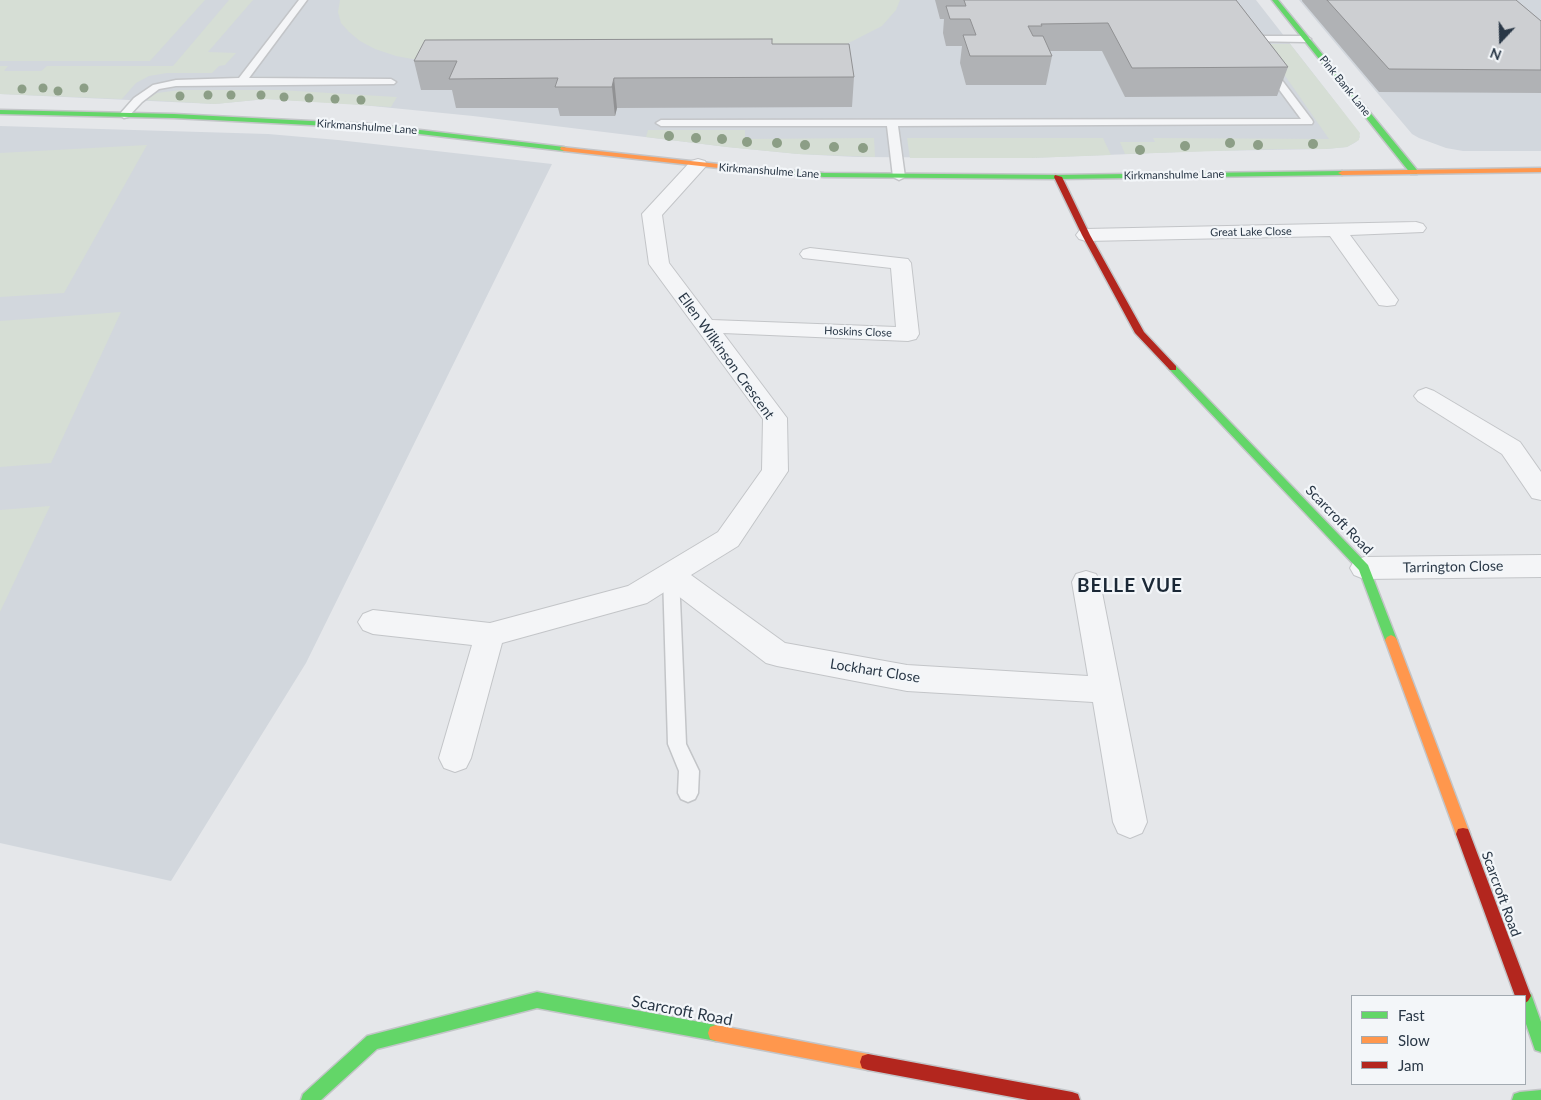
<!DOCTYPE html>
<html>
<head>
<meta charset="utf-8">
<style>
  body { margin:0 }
  #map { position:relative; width:1541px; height:1100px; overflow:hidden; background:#e5e7ea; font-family:Lato,sans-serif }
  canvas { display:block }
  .legend { position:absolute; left:1351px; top:995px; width:175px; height:90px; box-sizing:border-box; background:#f3f6f9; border:1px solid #a2aab1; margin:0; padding:6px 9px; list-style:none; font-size:15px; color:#293746 }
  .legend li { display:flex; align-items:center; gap:10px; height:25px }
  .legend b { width:25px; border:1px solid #a2aab1 }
  .north { position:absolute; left:1476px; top:15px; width:50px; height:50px; -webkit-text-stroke:4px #f3f6f9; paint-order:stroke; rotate:201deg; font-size:14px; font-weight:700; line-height:20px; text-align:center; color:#293746 }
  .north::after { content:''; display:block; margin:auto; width:18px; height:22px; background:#293746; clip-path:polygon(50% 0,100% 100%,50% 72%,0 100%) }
</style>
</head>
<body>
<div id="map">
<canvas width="1541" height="1100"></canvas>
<ul class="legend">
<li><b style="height:6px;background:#63d668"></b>Fast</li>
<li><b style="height:6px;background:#ff974d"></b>Slow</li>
<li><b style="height:6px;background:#b3261e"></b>Jam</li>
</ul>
<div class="north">N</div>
</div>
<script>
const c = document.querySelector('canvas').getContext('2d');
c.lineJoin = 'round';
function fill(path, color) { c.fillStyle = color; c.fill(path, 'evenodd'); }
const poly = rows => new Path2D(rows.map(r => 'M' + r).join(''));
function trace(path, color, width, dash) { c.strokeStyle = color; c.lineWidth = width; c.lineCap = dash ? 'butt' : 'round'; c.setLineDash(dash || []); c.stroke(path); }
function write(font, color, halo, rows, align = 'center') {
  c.font = font + ' Lato,sans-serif'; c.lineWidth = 4.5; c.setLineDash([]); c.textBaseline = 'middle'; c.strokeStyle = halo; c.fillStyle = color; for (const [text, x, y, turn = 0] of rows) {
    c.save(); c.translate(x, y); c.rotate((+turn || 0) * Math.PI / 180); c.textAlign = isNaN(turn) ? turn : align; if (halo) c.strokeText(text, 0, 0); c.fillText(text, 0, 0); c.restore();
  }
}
const built = poly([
  [0,0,1256,0,1341,109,1360,137,1356,142,1347,147,1326,149,1205,151,1031,158,857,157,798,154,727,147,473,116,352,104,266,99,215,104,0,94],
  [1299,0,1541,0,1541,151,1463,151,1446,148,1419,138,1412,134],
  [0,126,268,134,338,140,552,164,306,663,171,881,0,843]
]);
const green = poly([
  [0,0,205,0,150,61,0,61],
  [229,0,253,0,208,52,236,53,225,65,219,66,212,73,167,73,149,76,136,83,122,99,0,94,0,66,8,66,4,71,41,71,47,66,173,66],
  [340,0,900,0,896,10,882,26,837,49,848,72,852,107,617,107,615,116,560,116,562,108,456,108,463,90,421,90,434,63,396,56,375,49,360,41,349,32,341,23,338,12],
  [1263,44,1290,44,1360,133,1359,140,1347,147,1326,149,1278,149,1125,154,1120,142,1155,142,1153,138,1329,139],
  [180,90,279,90,397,97,391,107,266,99,215,104,145,100,157,93],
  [648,130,745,130,745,139,874,138,875,157,798,154,727,147,646,137],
  [907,138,1103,138,1111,155,1031,158,910,158],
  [147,145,64,293,0,297,0,153],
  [121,312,51,463,0,467,0,321],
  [50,506,0,612,0,510]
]);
const lane = poly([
  [299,0,307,0,249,78,391,79,396,82,394,84,176,86,159,89,142,102,128,117,124,118,119,115,134,98,153,85,176,80,239,78,299,0],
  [1247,36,1306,36,1311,39,1306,42,1244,41,1244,37,1247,36],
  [1269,66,1272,67,1312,120,1313,122,1312,124,898,126,905,177,899,180,893,177,887,126,661,126,656,123,661,120,1301,119,1264,69,1269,66],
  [671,569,677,571,679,575,686,744,699,771,698,793,695,799,688,802,681,799,678,793,679,771,668,744,663,575,665,571,671,569]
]);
const street = poly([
  [698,159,705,161,707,165,662,215,669,263,712,320,896,327,891,268,803,258,800,254,803,250,810,248,908,259,911,263,919,334,916,339,908,341,723,333,787,418,788,471,738,546,691,575,785,643,907,665,1088,676,1072,582,1076,574,1086,571,1096,574,1100,582,1147,822,1142,833,1130,838,1118,833,1113,822,1093,702,907,691,777,666,766,663,669,589,647,603,502,643,471,758,466,768,455,772,444,768,439,758,472,645,373,634,363,630,358,622,363,614,373,610,490,623,628,586,718,532,762,470,763,419,649,264,642,214,691,161,698,159],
  [1416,222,1423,224,1426,228,1423,232,1350,235,1398,300,1395,305,1387,306,1379,305,1330,236,1086,241,1079,239,1076,235,1079,231,1086,229,1416,222],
  [1426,388,1434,391,1520,442,1541,472,1541,500,1532,498,1502,454,1418,401,1414,396,1418,391,1426,388],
  [1541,555,1541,577,1364,579,1354,575,1350,568,1354,561,1364,557,1541,555]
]);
const fast = poly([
  [1272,0,1278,0,1417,170,1417,174,1411,174,1272,0],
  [0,110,174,114,369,124,564,147,568,149,564,151,369,128,174,118,0,114,0,110],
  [743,167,824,173,1058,175,1342,171,1346,173,1342,175,1058,179,824,177,746,171,742,169,743,167],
  [1173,365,1176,366,1368,565,1397,640,1395,643,1391,645,1387,643,1385,640,1359,570,1170,370,1168,368,1173,365],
  [537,992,716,1025,722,1027,724,1033,722,1039,716,1041,537,1008,377,1049,321,1100,301,1100,303,1094,367,1036,537,992],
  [1525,992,1531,994,1541,1022,1541,1052,1535,1050,1525,1021,1525,996,1519,996,1525,992],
  [1541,1090,1541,1100,1512,1100,1514,1094,1520,1092,1541,1090]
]);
const slow = poly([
  [561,147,746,167,750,169,746,171,564,151,560,149,561,147],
  [1541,168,1541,172,1342,175,1338,173,1342,171,1541,168],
  [1391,635,1395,637,1397,640,1470,834,1468,839,1463,840,1458,839,1456,834,1385,640,1387,637,1391,635],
  [716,1025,868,1054,874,1056,876,1062,874,1068,868,1070,716,1041,710,1039,708,1033,710,1027,716,1025]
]);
const jam = poly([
  [1055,175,1062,177,1090,235,1144,332,1176,366,1176,370,1170,370,1135,333,1082,235,1054,177,1055,175],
  [1463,828,1468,829,1470,834,1531,996,1528,1001,1525,1003,1525,996,1515,996,1456,834,1458,829,1463,828],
  [868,1054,1072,1092,1078,1094,1080,1100,1028,1100,868,1070,862,1068,860,1062,862,1056,868,1054]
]);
const trees = [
  [43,88,4.5],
  [84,88,4.5],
  [22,89,4.5],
  [58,91,4.5],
  [208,95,4.5],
  [231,95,4.5],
  [261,95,4.5],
  [180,96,4.5],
  [284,97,4.5],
  [309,98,4.5],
  [335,99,4.5],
  [361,100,4.5],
  [669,136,5],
  [696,138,5],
  [722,139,5],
  [747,142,5],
  [777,143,5],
  [1230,143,5],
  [1313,144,5],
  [805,145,5],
  [1258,145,5],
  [1185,146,5],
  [834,147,5],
  [863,148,5],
  [1140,150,5]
];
const wall = poly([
  [935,0,1236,0,1288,67,1277,96,1125,97,1102,51,1050,51,1052,56,1046,85,966,85,960,63,962,46,946,46,943,33,944,19,940,19],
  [1302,0,1516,0,1541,21,1541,93,1379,92,1302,1],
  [772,44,854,77,852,107,617,108,615,116,560,116,558,108,456,108,452,90,421,90,414,61]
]);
const shadedWall = poly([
  [614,78,617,108,615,116,612,87]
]);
const building = poly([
  [964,0,1236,0,1288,67,1132,68,1108,23,1041,24,1042,26,1028,26,1033,36,1043,36,1052,56,970,56,963,35,976,35,970,19,950,19,946,6,966,6,964,0],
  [1327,0,1516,0,1541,21,1541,70,1389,69,1327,0],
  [772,39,772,44,849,44,854,77,614,78,612,87,555,87,558,78,449,79,457,61,414,61,425,40,772,39]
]);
const farStreetnames = [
  ["Pink Bank Lane",1345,86,51],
  ["Kirkmanshulme Lane",367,127,4],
  ["Kirkmanshulme Lane",769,171,4],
  ["Kirkmanshulme Lane",1174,175,-1],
  ["Great Lake Close",1251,232,-1],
  ["Hoskins Close",858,332,2]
];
const streetNames = [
  ["Ellen Wilkinson Crescent",726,356,54],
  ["Scarcroft Road",1339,520,46],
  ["Tarrington Close",1453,567,-1],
  ["Lockhart Close",875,671,9],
  ["Scarcroft Road",1501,894,70]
];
const nearStreetnames = [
  ["Scarcroft Road",682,1011,11]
];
const districtNames = [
  ["BELLE VUE",1130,586]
];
fill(built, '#d2d7dd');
fill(green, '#d6ded5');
trace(lane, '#c3c5c8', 3);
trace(street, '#c3c5c8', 2);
trace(fast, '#c3c5c8', 3);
trace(slow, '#c3c5c8', 3);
trace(jam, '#c3c5c8', 3);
fill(lane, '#f4f5f7');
fill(street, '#f4f5f7');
fill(fast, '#63d668');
fill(slow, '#ff974d');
fill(jam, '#b3261e');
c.fillStyle = '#8c9e86';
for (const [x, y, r] of trees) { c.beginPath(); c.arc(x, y, r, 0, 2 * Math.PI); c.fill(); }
fill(wall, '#b0b2b5');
fill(shadedWall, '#909193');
fill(building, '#cdcfd2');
trace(building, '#909193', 1);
write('11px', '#293746', '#f3f6f9', farStreetnames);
write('14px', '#293746', '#f3f6f9', streetNames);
write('16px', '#293746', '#f3f6f9', nearStreetnames);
c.letterSpacing = '1px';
write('bold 19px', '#1b2836', '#f3f6f9', districtNames);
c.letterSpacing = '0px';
</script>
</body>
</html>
